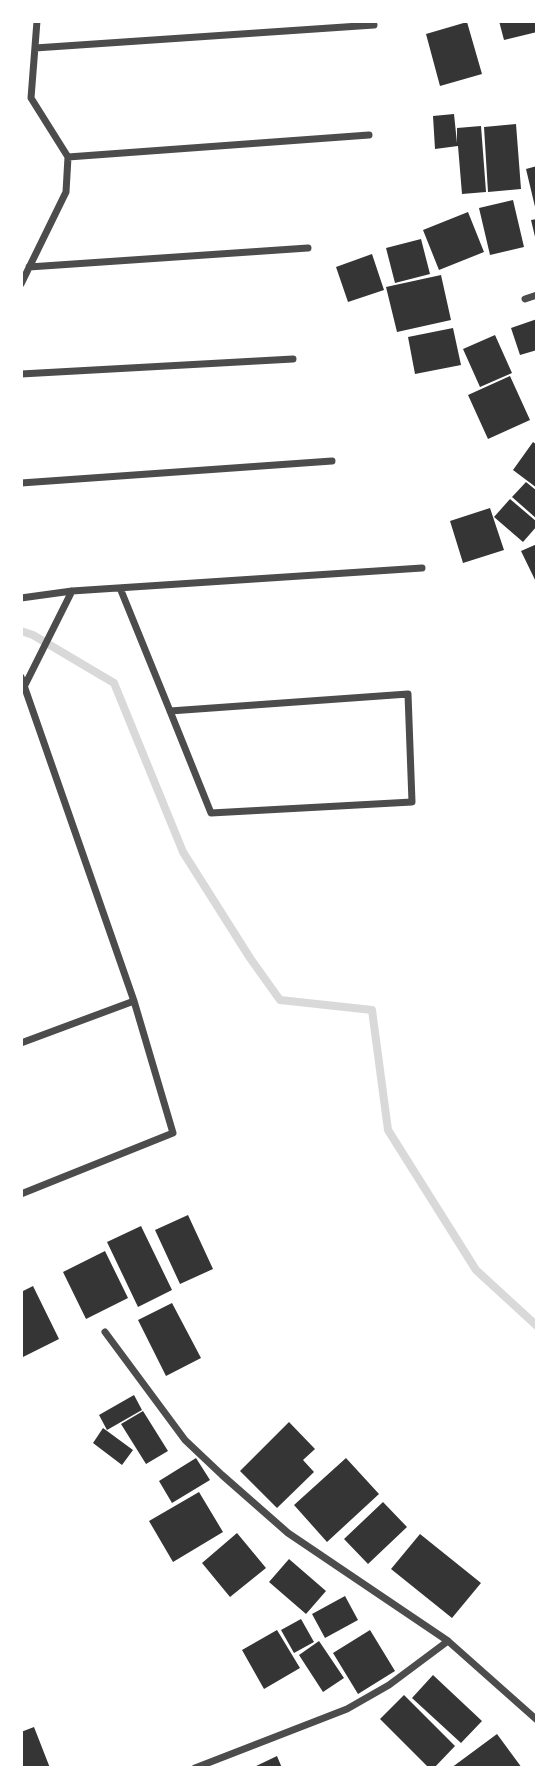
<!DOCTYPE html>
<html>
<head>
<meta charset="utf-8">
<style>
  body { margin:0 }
  #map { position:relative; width:558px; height:1789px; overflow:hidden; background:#fff; font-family:"Open Sans",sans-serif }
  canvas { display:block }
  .frame { position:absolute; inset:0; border:23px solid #fff; pointer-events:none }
</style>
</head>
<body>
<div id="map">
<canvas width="558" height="1789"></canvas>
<div class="frame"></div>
</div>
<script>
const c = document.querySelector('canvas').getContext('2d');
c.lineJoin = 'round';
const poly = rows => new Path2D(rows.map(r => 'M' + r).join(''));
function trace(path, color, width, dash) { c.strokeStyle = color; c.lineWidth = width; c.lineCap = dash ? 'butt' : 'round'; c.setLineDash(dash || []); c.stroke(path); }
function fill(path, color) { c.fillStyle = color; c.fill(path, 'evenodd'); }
const stream = poly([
  [21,631,33,635,114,683,183,852,250,958,280,1000,372,1010,388,1130,476,1270,537,1326]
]);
const building = poly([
  [499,21,537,21,537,32,504,40],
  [467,22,482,74,440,86,426,34],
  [454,114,457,143,457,128,481,126,486,192,462,194,458,146,435,149,433,116],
  [516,124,521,189,488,192,484,127],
  [537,166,537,211,536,211,526,169],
  [513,200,524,247,490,255,479,208],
  [468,212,484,252,439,270,423,230],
  [537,219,537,241,536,241,531,220],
  [421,239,430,274,395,283,386,248],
  [372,254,384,290,348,302,336,267],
  [441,275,451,320,397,332,386,287],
  [537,319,537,350,520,355,511,328],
  [453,328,461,365,415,374,408,337],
  [495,335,512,373,480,387,463,349],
  [510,376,530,420,488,439,468,395],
  [533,442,537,445,537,488,513,470],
  [526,482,537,491,537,519,512,497],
  [510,499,537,522,537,526,523,542,494,517],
  [490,508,504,550,463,563,450,521],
  [537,544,537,584,521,551],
  [188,1215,213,1269,180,1284,155,1230],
  [141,1226,172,1290,138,1307,107,1242],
  [105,1251,128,1298,86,1319,63,1272],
  [33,1286,59,1339,23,1357,21,1292],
  [172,1303,201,1358,166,1376,138,1320],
  [134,1395,142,1410,107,1430,99,1415],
  [143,1411,168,1451,146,1464,121,1424],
  [289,1422,315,1449,303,1460,314,1472,277,1508,240,1471],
  [103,1428,133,1450,122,1465,93,1443],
  [196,1458,210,1480,172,1503,159,1481],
  [346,1458,379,1494,327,1542,294,1505],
  [199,1492,223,1532,173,1562,149,1521],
  [383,1502,407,1527,368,1564,344,1539],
  [237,1533,266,1568,230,1597,202,1563],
  [420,1534,481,1583,452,1618,391,1569],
  [289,1559,326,1591,306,1614,269,1582],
  [345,1596,358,1620,325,1638,312,1614],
  [301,1619,314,1642,294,1653,281,1630],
  [277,1630,300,1668,264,1689,242,1650],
  [370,1630,395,1671,358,1694,333,1653],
  [319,1641,344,1678,323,1692,299,1655],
  [433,1675,482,1721,461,1743,412,1698],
  [404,1695,455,1746,434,1768,429,1768,380,1719],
  [34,1727,50,1768,21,1768,21,1732],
  [497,1734,522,1768,451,1768],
  [277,1756,282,1768,252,1768]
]);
const minor = poly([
  [35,48,374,25],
  [68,157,369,135],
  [29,267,308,248],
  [21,284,66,192,68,157,31,98,37,21],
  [525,299,537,295],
  [21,374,293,359],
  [21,483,332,461],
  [120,588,170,711,211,813,412,802,408,694,170,711],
  [21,598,72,591,422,568],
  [21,677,134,1001,173,1133,21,1194],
  [25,685,72,591],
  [21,1043,134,1001],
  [105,1332,185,1440,222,1475,288,1533,448,1641],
  [195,1768,347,1709,389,1685,448,1641,537,1720]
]);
trace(stream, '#d9d9d9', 8);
fill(building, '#353535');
trace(minor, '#4c4c4c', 7);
</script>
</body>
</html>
